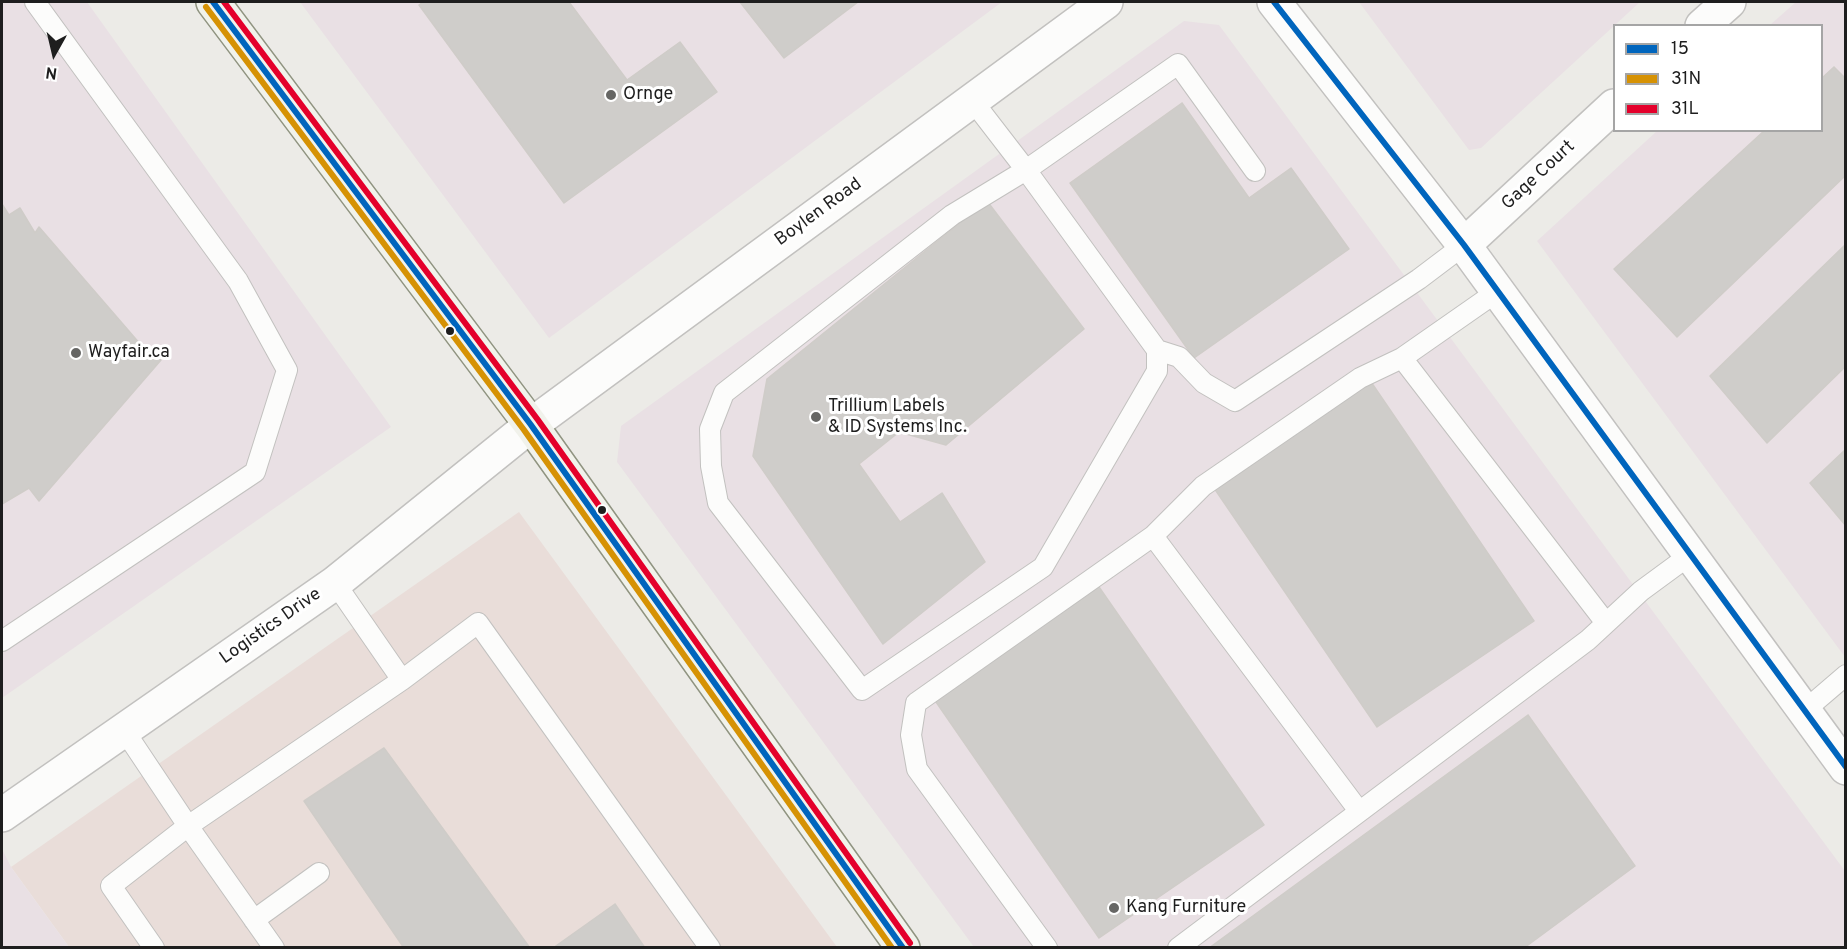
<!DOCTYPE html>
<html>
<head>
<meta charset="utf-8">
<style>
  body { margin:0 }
  #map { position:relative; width:1847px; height:949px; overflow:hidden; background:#ecebe7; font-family:Overpass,sans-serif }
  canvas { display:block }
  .frame { position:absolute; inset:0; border:3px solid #1e1e1e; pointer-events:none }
  .legend { position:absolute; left:1613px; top:24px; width:210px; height:108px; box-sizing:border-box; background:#fff; border:2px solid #a5a5a5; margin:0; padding:8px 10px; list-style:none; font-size:18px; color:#1e1e1e }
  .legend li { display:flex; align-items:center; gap:12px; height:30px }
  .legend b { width:30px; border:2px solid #a5a5a5 }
  .north { position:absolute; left:24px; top:24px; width:60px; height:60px; -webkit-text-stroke:4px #fff; paint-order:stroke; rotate:188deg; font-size:16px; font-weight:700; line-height:24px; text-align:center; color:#1e1e1e }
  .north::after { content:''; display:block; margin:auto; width:21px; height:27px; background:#1e1e1e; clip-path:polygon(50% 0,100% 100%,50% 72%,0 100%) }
</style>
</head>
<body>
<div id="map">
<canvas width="1847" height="949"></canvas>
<div class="frame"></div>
<ul class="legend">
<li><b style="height:8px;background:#0065bd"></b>15</li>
<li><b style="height:8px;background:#d69204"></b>31N</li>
<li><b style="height:8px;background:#e4002b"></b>31L</li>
</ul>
<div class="north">N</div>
</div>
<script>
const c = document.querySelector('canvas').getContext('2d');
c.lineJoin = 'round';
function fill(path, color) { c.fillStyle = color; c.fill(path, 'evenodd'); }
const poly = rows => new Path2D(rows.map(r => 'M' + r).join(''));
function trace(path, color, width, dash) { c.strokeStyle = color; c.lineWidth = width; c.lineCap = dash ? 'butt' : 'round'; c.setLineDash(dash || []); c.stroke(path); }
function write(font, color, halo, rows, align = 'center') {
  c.font = font + ' Overpass,sans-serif'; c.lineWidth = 6; c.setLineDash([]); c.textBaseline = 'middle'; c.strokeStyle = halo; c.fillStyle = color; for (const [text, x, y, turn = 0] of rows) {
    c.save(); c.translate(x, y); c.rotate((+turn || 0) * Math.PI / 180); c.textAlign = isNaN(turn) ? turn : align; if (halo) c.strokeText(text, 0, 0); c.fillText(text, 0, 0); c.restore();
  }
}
const commercial = poly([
  [519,512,837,947,69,947,11,867]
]);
const industrial = poly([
  [2,2,87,2,391,427,2,698],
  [300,2,1002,2,549,338],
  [1359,2,1640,2,1481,148,1469,150],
  [1796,2,1845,2,1845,657,1537,241,1657,131,1822,130,1822,26,1770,25],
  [1184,21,1219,25,1845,871,1845,947,974,947,617,462,621,426],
  [2,849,11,867,69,947,2,947]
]);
const building = poly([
  [423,2,569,2,627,80,680,42,717,92,564,203,419,5,423,2],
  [740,2,858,2,784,58,740,2],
  [1834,67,1846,79,1846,175,1677,337,1614,269,1765,130,1822,130,1822,78,1834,67],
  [1182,103,1249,198,1291,168,1349,249,1194,358,1070,183,1182,103],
  [987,201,1084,329,946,445,899,432,859,464,900,522,942,493,985,562,883,644,753,456,767,379,987,201],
  [2,204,9,215,20,208,35,233,39,227,141,345,161,360,39,501,29,488,2,504,2,204],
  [1846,244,1846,366,1767,443,1710,376,1846,244],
  [1369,379,1534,621,1377,727,1212,485,1369,379],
  [1846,449,1846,526,1810,483,1846,449],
  [1099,587,1264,825,1099,938,934,699,1099,587],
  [1528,715,1635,866,1524,948,1209,948,1528,715],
  [384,748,530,948,404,948,304,801,384,748],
  [615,904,645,948,553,948,615,904]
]);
const lane = poly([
  [972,100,1026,170,952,215,724,393,710,429,711,466,718,503,862,690,1043,567,1157,371,1157,350,1026,170,1178,64,1255,171],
  [1157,350,1179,357,1204,383,1235,401,1419,279,1464,245],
  [1402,358,1606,623],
  [1153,536,1359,811],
  [335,583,402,680],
  [2,641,255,472,287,370,238,281,35,2],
  [1804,711,1846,675],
  [124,730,188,826,111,886,154,948],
  [254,920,319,873],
  [274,948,188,826,402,680,478,623,710,948],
  [1047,948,917,769,911,735,916,703,1153,536,1203,486,1360,378,1402,358,1498,291],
  [1178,948,1588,640,1641,591,1690,555]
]);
const street = poly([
  [1274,2,1464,245,1846,768],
  [1702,26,1729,2],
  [1464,245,1614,106],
  [2,815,335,583,531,425,1106,2]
]);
const secondary = poly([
  [213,2,531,425,903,948]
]);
const bus1 = poly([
  [213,2,531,425,903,948],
  [1274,2,1464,245,1846,767]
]);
const bus2 = poly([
  [206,7,524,430,892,948]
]);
const bus3 = poly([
  [224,2,538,420,910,943]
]);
const markers = [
  [611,95,6,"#666664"],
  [450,331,5,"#1e1e1e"],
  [76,353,6,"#666664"],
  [816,417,6,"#666664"],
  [602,510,5,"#1e1e1e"],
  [1114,908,6,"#666664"]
];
const poiNames = [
  ["Ornge",623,95],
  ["Wayfair.ca",88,353],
  ["Trillium Labels",828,407],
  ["& ID Systems Inc.",828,428],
  ["Kang Furniture",1126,908]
];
const streetNames = [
  ["Gage Court",1539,176,-43],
  ["Boylen Road",819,213,-36],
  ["Logistics Drive",271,627,-35]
];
fill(commercial, '#e9ddd9');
fill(industrial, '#e9e0e4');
fill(building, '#cfcdca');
trace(building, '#cfccc8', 1.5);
trace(lane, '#c2c1bf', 22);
trace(street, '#c2c1bf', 36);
trace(secondary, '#909481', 36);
trace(lane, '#fcfcfb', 20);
trace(street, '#fcfcfb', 33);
trace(secondary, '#f1f2eb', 33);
trace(bus1, '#0065bd', 6);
trace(bus2, '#d69204', 6);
trace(bus3, '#e4002b', 6);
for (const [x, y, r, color] of markers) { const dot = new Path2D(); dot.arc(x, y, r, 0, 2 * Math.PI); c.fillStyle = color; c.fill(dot); trace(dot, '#fff', 2); }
write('18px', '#1e1e1e', '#fff', poiNames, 'left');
write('18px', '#1e1e1e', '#fff', streetNames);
</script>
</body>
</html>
